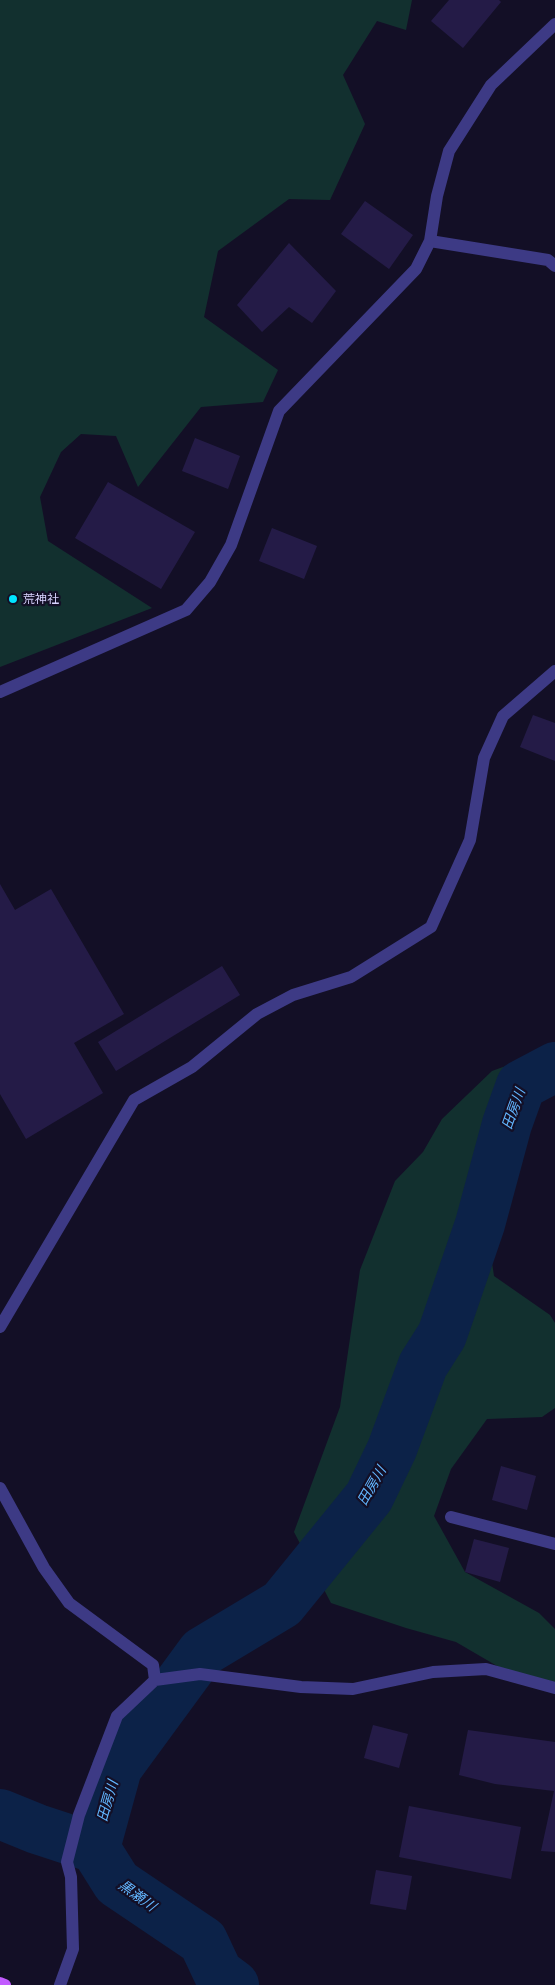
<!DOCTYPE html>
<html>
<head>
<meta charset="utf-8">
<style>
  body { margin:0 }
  canvas { display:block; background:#130f26 }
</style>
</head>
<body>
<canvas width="555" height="1985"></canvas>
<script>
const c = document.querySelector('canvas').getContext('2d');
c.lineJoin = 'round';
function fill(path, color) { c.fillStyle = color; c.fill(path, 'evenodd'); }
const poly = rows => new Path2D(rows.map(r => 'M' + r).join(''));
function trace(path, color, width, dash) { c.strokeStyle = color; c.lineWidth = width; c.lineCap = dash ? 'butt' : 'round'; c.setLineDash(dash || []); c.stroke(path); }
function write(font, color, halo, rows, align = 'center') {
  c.font = font + ' Raleway,"Noto Sans JP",sans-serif'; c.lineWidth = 4.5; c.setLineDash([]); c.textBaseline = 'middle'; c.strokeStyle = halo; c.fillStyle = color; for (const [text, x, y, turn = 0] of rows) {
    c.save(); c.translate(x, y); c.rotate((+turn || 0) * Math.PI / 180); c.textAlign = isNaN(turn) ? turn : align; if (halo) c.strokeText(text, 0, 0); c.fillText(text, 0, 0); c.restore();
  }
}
const green = poly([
  [0,0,412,0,406,30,377,21,343,75,365,124,330,200,289,199,218,251,204,317,278,370,263,402,201,407,138,487,116,436,81,434,61,452,40,497,48,541,152,608,0,667],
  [533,1056,544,1073,484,1210,494,1276,550,1315,555,1323,555,1408,542,1417,487,1419,451,1469,434,1516,465,1572,539,1613,555,1629,555,1691,516,1677,456,1642,406,1628,331,1603,294,1532,340,1407,360,1270,395,1181,423,1152,442,1119,492,1071]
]);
const river = poly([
  [0,1814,37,1829,95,1848,117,1883,203,1941,218,1973,234,1985],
  [95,1848,117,1768,202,1652,282,1604,369,1497,392,1449,423,1365,442,1335,480,1224,507,1124,521,1085,555,1067]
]);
const building = poly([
  [449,0,499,0,501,2,463,48,431,21],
  [365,201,413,235,389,269,341,234],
  [289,243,336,291,312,323,289,307,262,332,237,305],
  [195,438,240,456,228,489,182,471],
  [108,482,195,532,161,589,75,538],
  [272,528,317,546,304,579,259,561],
  [533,715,555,723,555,761,520,747],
  [0,884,15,910,51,889,124,1014,74,1043,103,1093,26,1139,0,1094],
  [222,966,240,995,116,1071,98,1042],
  [501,1466,536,1476,527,1510,492,1500],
  [474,1539,509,1548,500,1582,465,1572],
  [373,1725,408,1734,399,1768,364,1758],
  [468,1730,555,1742,555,1852,541,1851,554,1791,495,1784,459,1775],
  [409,1806,521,1827,511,1879,399,1857],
  [376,1870,412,1876,406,1910,370,1904]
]);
const minor = poly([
  [430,241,548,260,555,266],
  [0,692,186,610,210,582,231,545,279,411,416,269,430,241,437,196,449,151,491,85,555,24],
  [0,1327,134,1100,192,1067,257,1014,293,995,351,977,431,927,470,840,484,758,503,716,555,671],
  [0,1488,44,1568,69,1603,153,1665,155,1680],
  [451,1517,555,1544],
  [60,1985,73,1949,71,1877,67,1862,79,1815,117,1716,155,1680,200,1674,301,1687,353,1689,433,1672,486,1669,555,1688]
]);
const primary = poly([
  [0,1983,5,1985]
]);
const markers = [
  [13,599,5,"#00e5ff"]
];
const poiNames = [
  ["荒神社",23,599]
];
const waterNames = [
  ["田房川",514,1109,-70],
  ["田房川",372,1486,-60],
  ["田房川",108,1801,-74],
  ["黒瀬川",137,1896,36]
];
fill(green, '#12302f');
trace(river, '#0c2248', 50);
fill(building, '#241b47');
trace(minor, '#3d3a85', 12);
trace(primary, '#c25bff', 12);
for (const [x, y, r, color] of markers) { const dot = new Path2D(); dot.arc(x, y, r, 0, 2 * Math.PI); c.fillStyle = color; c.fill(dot); trace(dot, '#130f26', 2); }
write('12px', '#d9d4ff', '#130f26', poiNames, 'left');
write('italic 14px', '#62b6ff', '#130f26', waterNames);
</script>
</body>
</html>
